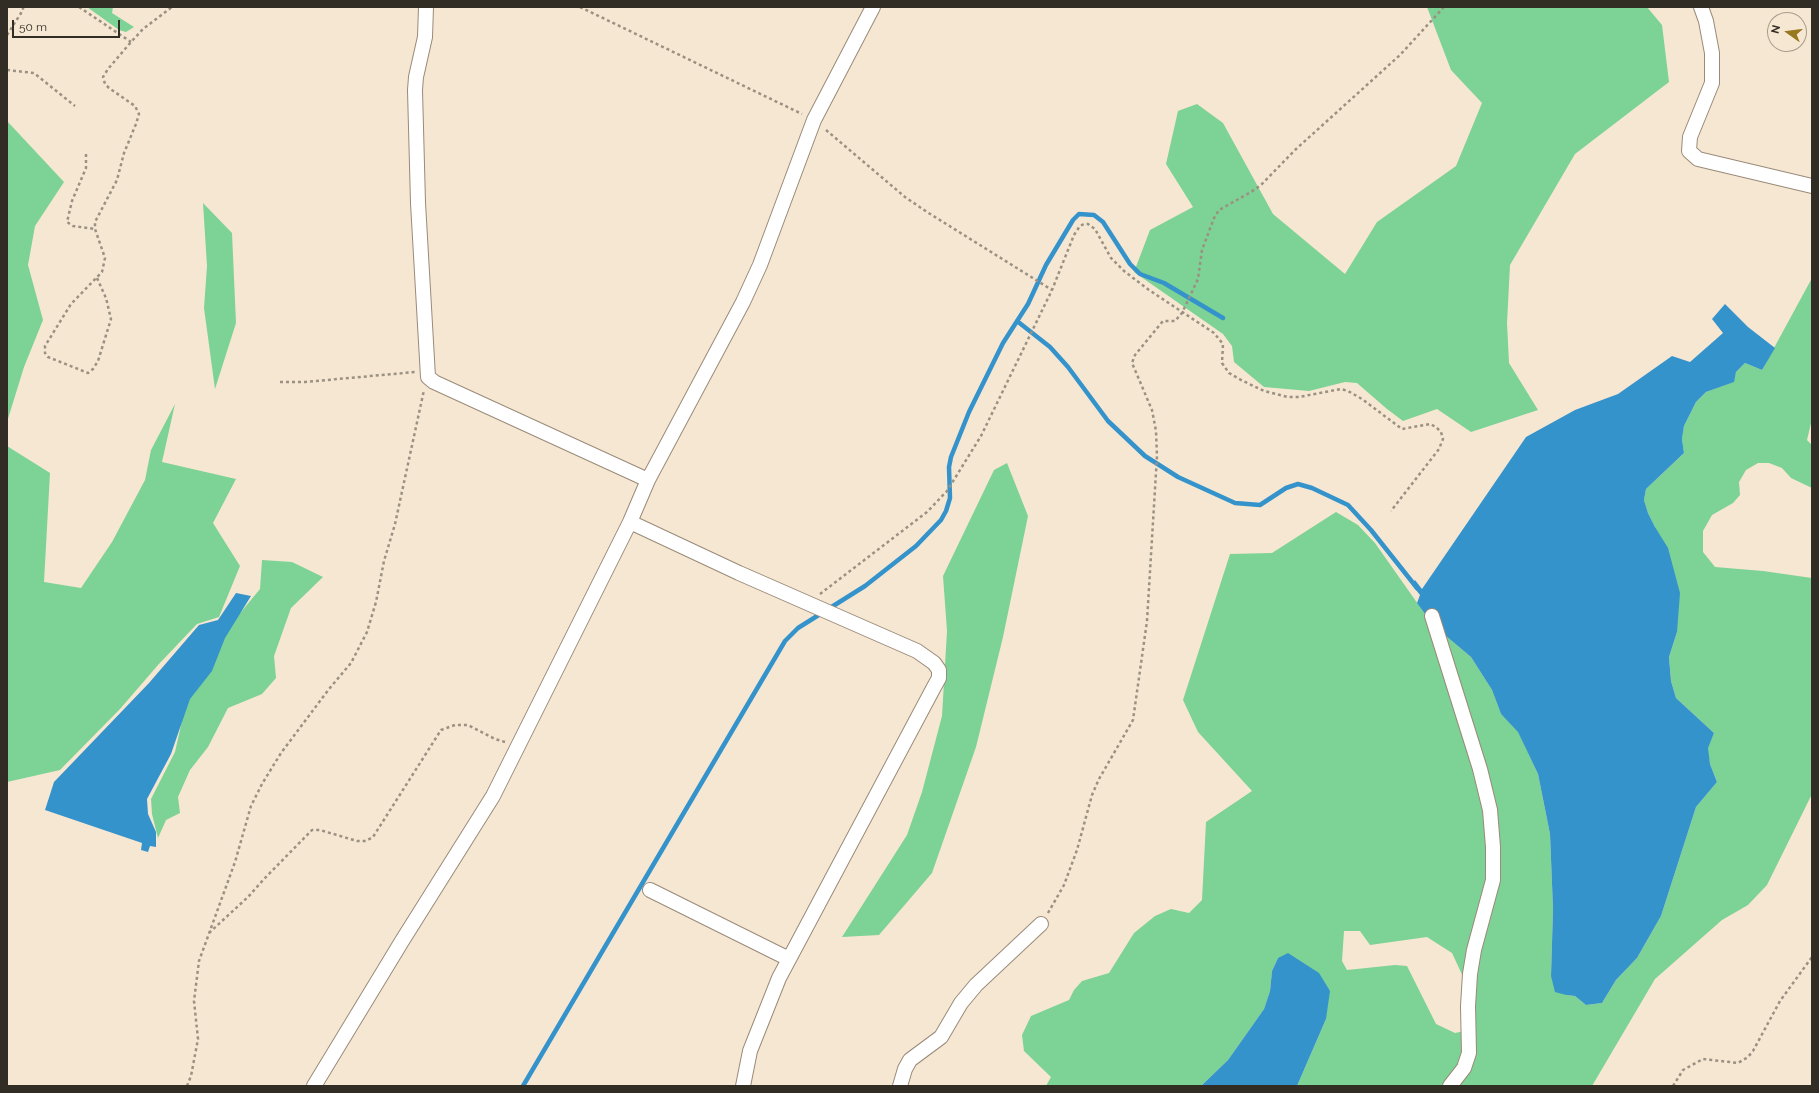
<!DOCTYPE html>
<html>
<head>
<meta charset="utf-8">
<style>
  body { margin:0 }
  #map { position:relative; width:1819px; height:1093px; overflow:hidden; background:#f6e7d3; font-family:Raleway,sans-serif }
  canvas { display:block }
  .frame { position:absolute; inset:0; border:8px solid #312c24; pointer-events:none }
  .north { position:absolute; left:1767px; top:12px; width:40px; height:40px; box-sizing:border-box; background:#f6e7d3; border:1px solid #a79c8d; border-radius:50%; rotate:284deg; font-size:11px; font-weight:700; line-height:16px; text-align:center; color:#312c24 }
  .north::after { content:''; display:block; margin:auto; width:14px; height:18px; background:#97771f; clip-path:polygon(50% 0,100% 100%,50% 72%,0 100%) }
  .scale { position:absolute; left:12px; top:20px; width:108px; height:18px; box-sizing:border-box; border:2px solid #312c24; border-top:0; padding-left:5px; font-size:12px; line-height:14px; white-space:nowrap; color:#312c24; -webkit-text-stroke:3px #f6e7d3; paint-order:stroke }
</style>
</head>
<body>
<div id="map">
<canvas width="1819" height="1093"></canvas>
<div class="frame"></div>
<div class="north">N</div>
<div class="scale">50 m</div>
</div>
<script>
const c = document.querySelector('canvas').getContext('2d');
c.lineJoin = 'round';
function fill(path, color) { c.fillStyle = color; c.fill(path, 'evenodd'); }
const poly = rows => new Path2D(rows.map(r => 'M' + r).join(''));
function trace(path, color, width, dash) { c.strokeStyle = color; c.lineWidth = width; c.lineCap = dash ? 'butt' : 'round'; c.setLineDash(dash || []); c.stroke(path); }
const forest = poly([
  [87,7,113,7,112,13,134,27,126,32,119,30],
  [1427,7,1647,7,1662,25,1669,82,1575,154,1510,265,1507,323,1509,363,1538,410,1471,432,1437,409,1403,421,1387,409,1357,383,1345,382,1309,391,1264,387,1234,362,1232,346,1223,334,1134,272,1150,230,1193,207,1166,164,1178,111,1197,104,1223,123,1273,214,1345,274,1377,222,1456,166,1482,103,1451,70],
  [7,121,64,182,35,226,28,265,43,320,24,367,7,422],
  [203,203,232,233,236,323,215,389,204,308,207,266],
  [1812,278,1812,419,1807,440,1812,445,1812,488,1791,478,1782,468,1769,463,1758,463,1746,470,1739,482,1740,495,1733,503,1712,515,1703,531,1703,552,1715,567,1763,571,1812,578,1812,794,1767,885,1748,905,1722,920,1655,979,1592,1086,1297,1086,1326,1019,1278,958,1272,971,1270,991,1264,1009,1228,1060,1201,1086,1046,1086,1051,1077,1024,1051,1022,1035,1031,1016,1069,1000,1074,990,1082,981,1109,973,1134,933,1155,916,1171,909,1189,913,1202,900,1206,822,1252,791,1198,732,1183,700,1230,554,1272,553,1336,512,1358,525,1375,543,1425,614,1446,636,1471,657,1492,690,1501,714,1518,731,1538,774,1550,834,1553,909,1551,976,1566,995,1575,996,1586,1005,1602,1003,1616,980,1637,958,1661,916,1696,807,1717,782,1710,764,1707,748,1714,733,1676,698,1671,681,1669,657,1677,632,1655,527,1648,513,1644,500,1646,489,1684,453,1682,439,1684,426,1696,402,1706,392,1733,382,1736,372,1745,363,1762,370],
  [1344,931,1360,931,1370,945,1427,937,1452,953,1473,998,1474,1029,1455,1033,1436,1024,1407,966,1395,965,1347,970,1342,961],
  [175,404,162,462,236,479,213,523,240,566,219,617,197,624,158,665,120,709,60,770,7,782,7,446,50,473,44,582,81,588,112,542,145,480,151,450],
  [1007,463,1028,516,1003,637,976,747,932,873,879,935,842,937,907,835,922,792,942,716,947,631,943,576,994,470],
  [262,560,292,562,323,577,291,608,274,656,276,678,262,694,228,708,208,747,190,770,178,797,180,813,166,820,158,838,152,814,151,799,175,752,187,699,227,629,260,589]
]);
const water = poly([
  [1725,304,1748,327,1775,348,1762,370,1745,363,1736,372,1734,382,1706,392,1696,402,1684,426,1682,439,1684,453,1646,489,1644,500,1648,513,1655,527,1668,548,1680,593,1677,632,1669,657,1671,681,1676,698,1714,733,1708,748,1710,764,1717,782,1696,807,1661,916,1637,958,1616,980,1602,1003,1586,1005,1575,996,1566,995,1555,992,1551,976,1553,909,1550,834,1538,774,1518,732,1501,714,1492,690,1471,657,1446,636,1425,614,1417,603,1420,595,1412,585,1415,580,1422,589,1526,437,1575,410,1618,394,1672,356,1690,362,1723,333,1712,319],
  [236,593,251,596,225,638,212,671,190,699,171,754,147,799,148,814,156,832,156,847,150,846,148,852,141,850,142,843,45,810,54,782,149,683,199,625,218,620],
  [1288,953,1319,973,1330,991,1326,1019,1297,1086,1201,1086,1228,1060,1264,1009,1270,991,1272,971,1278,958]
]);
const stream = poly([
  [1017,321,1050,347,1068,367,1108,421,1145,456,1178,477,1235,503,1260,505,1286,488,1298,484,1312,488,1348,505,1371,530,1417,588],
  [523,1086,785,641,798,628,865,586,916,546,941,520,946,511,950,498,949,467,951,457,969,412,1003,343,1028,304,1046,265,1073,220,1079,214,1094,215,1103,222,1130,264,1140,274,1164,283,1223,318]
]);
const path = poly([
  [79,7,131,42],
  [580,7,802,114],
  [7,35,23,10,23,7],
  [7,70,34,73,75,106],
  [826,130,905,197,927,212,1052,290],
  [86,154,86,168,72,201,67,222,73,226,95,229],
  [97,278,106,298,111,319,98,361,93,369,88,373,48,357,45,353,45,346,71,304,102,272,105,258,95,229,95,222,117,180,124,153,136,124,139,114,135,106,109,88,105,84,103,77,108,69,131,42,143,29,172,7],
  [280,382,305,382,415,372],
  [820,594,927,512,947,491,981,436,1052,290,1074,235,1080,226,1084,224,1088,224,1095,229,1111,258,1124,271,1149,290,1214,333,1223,344,1222,363,1229,373,1241,380,1264,391,1288,397,1299,397,1341,389,1348,391,1362,399,1402,429,1430,424,1436,427,1441,432,1443,439,1439,449,1391,511],
  [1048,913,1064,885,1077,850,1092,795,1099,779,1133,720,1147,621,1157,456,1156,431,1152,410,1132,363,1135,355,1163,321,1175,321,1182,313,1198,279,1202,250,1214,218,1219,210,1251,192,1261,185,1295,150,1400,55,1444,7],
  [209,933,248,897,264,879,312,830,320,830,357,841,366,841,373,837,441,730,455,725,468,725,495,739,505,742],
  [187,1086,191,1076,198,1039,194,1001,199,961,235,862,251,806,262,784,281,753,329,689,351,663,367,632,376,602,384,561,395,524,424,390],
  [1673,1086,1683,1070,1703,1059,1738,1063,1748,1057,1753,1051,1780,1001,1812,957]
]);
const minor = poly([
  [426,7,425,37,416,77,415,90,418,203,428,377,434,382,648,480],
  [1701,7,1706,21,1712,53,1712,83,1690,137,1689,151,1698,159,1812,186],
  [630,522,739,573,917,651,934,663,939,670,939,678,934,687,779,978,750,1051,743,1086],
  [1432,616,1480,769,1490,810,1493,847,1493,880,1474,950,1470,974,1468,1006,1469,1053,1464,1068,1450,1086],
  [650,890,789,959],
  [314,1086,402,941,493,796,630,522,648,480,743,302,760,265,814,120,873,7],
  [900,1086,905,1069,910,1060,941,1037,961,1003,976,985,1041,924]
]);
fill(forest, '#7dd295');
fill(water, '#3593cb');
trace(stream, '#3593cb', 4.5);
trace(minor, '#998b79', 16);
trace(path, '#9b9182', 2.5, [3, 3]);
trace(minor, '#fff', 14);
</script>
</body>
</html>
